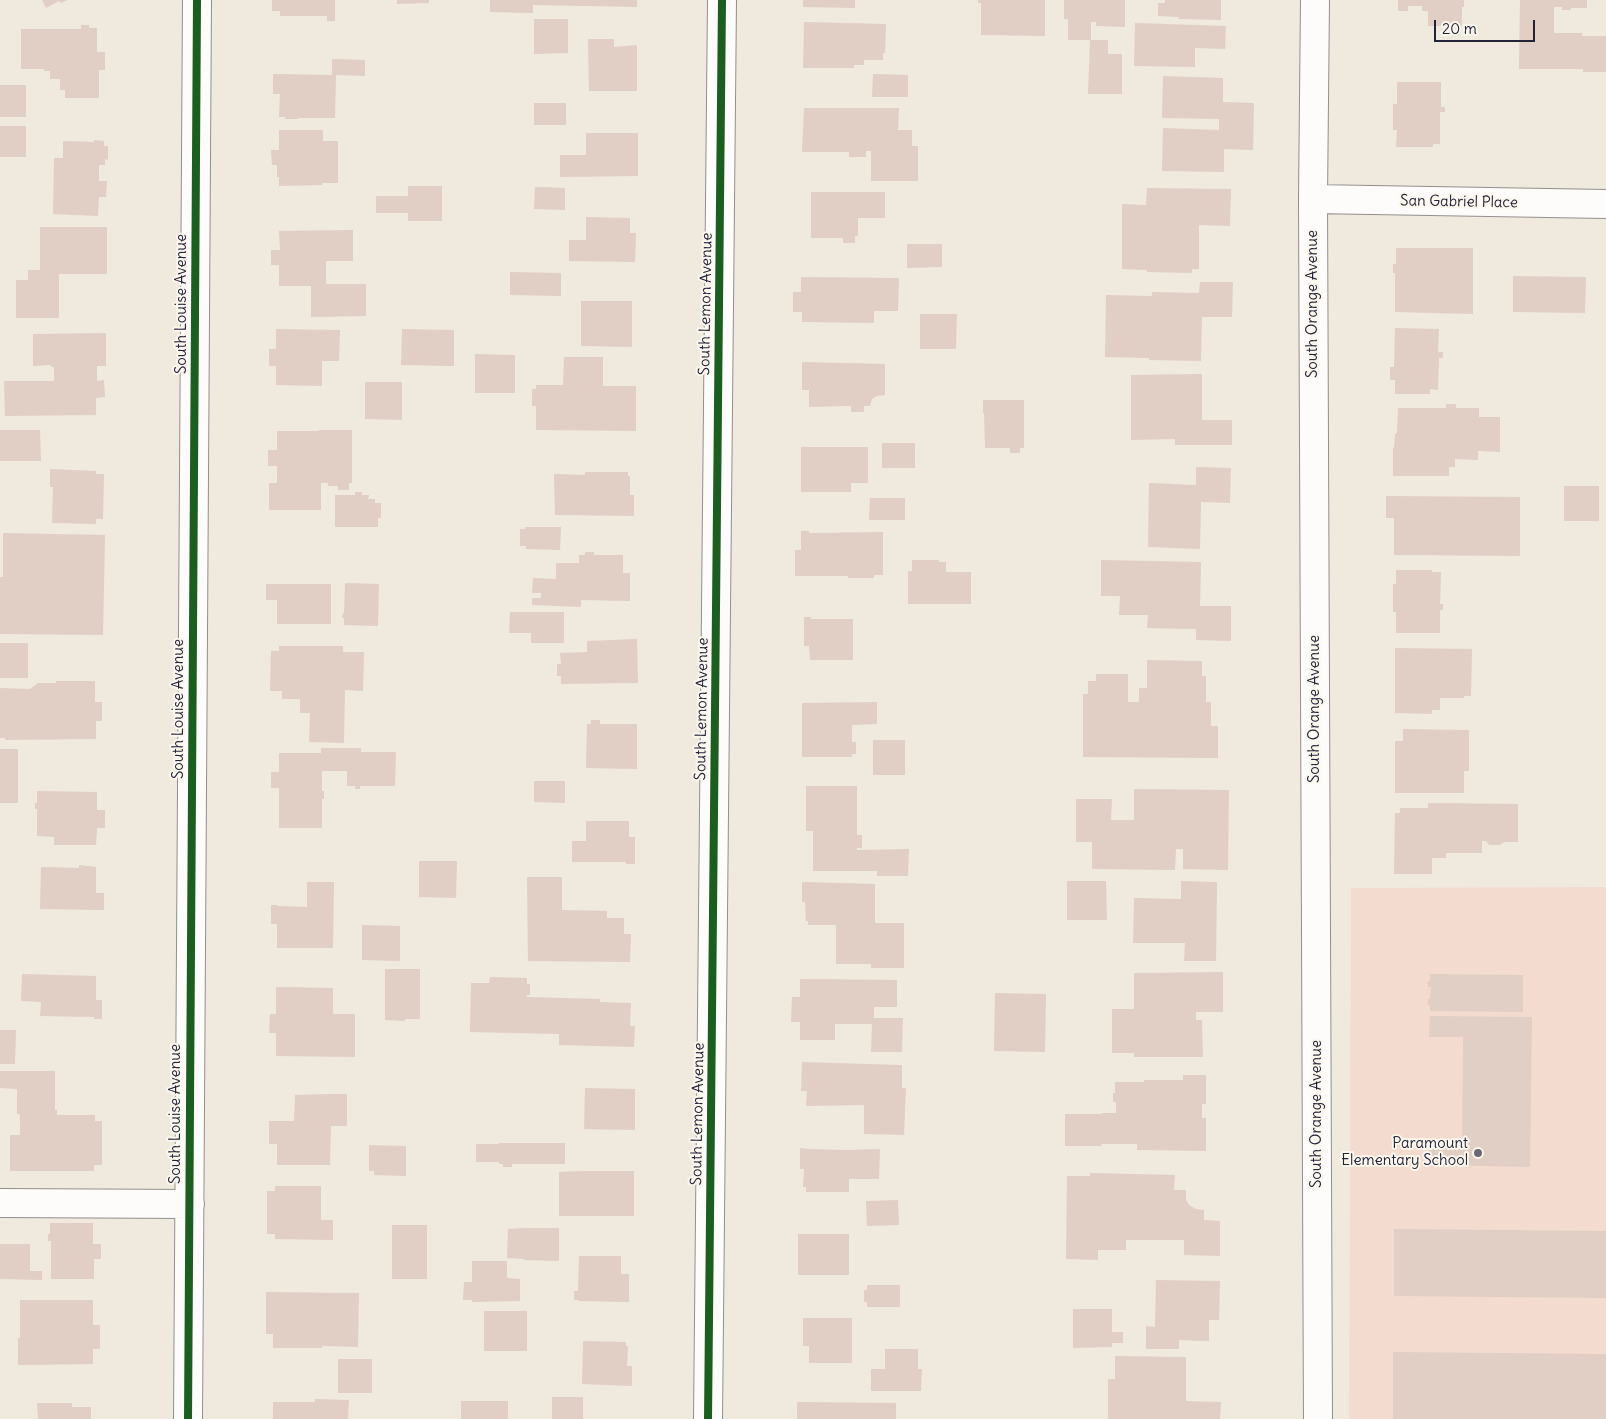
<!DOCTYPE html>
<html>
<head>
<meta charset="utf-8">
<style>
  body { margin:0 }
  #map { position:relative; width:1606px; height:1419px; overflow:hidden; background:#f0e9de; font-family:Delius,sans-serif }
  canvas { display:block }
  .scale { position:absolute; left:1434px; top:20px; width:101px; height:22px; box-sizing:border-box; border:2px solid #22223b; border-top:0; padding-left:6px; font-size:15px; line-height:18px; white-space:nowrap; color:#22223b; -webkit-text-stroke:4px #fbf7ec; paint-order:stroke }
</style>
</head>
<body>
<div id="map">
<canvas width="1606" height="1419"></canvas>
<div class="scale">20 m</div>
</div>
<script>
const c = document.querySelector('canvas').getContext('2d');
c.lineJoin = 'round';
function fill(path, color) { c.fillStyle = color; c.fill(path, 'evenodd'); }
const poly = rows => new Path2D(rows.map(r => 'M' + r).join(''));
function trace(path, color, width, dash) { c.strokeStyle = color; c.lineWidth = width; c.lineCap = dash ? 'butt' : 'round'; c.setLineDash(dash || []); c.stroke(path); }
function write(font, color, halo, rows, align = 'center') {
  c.font = font + ' Delius,sans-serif'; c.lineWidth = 4; c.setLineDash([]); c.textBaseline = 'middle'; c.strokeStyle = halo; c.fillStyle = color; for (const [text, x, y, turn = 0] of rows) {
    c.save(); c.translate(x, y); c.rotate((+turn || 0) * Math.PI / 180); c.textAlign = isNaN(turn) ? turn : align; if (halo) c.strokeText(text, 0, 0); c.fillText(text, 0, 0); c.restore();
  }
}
const built = poly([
  [1606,887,1606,1419,1349,1419,1351,888]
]);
const building = poly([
  [42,0,67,0,61,3,59,1,46,8],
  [272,0,335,0,335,21,327,21,327,16,280,16,280,11,272,11],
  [397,0,429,0,429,3,397,4],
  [490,0,637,0,637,7,533,5,533,13,490,12],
  [803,0,855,0,855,8,803,7],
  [978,0,1045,0,1045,36,981,35,981,3,978,3],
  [1064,0,1125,0,1125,27,1096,26,1096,22,1091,22,1091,40,1068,40,1068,19,1064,19],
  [1165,0,1221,0,1221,20,1178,19,1179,17,1158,16,1158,3,1165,3],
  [1398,0,1464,0,1464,7,1462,7,1462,26,1428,26,1428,11,1422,11,1422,6,1408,6,1408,11,1398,11],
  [1520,0,1587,0,1587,8,1571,8,1571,10,1562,10,1562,7,1554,7,1554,33,1582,33,1582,36,1606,36,1606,72,1583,72,1583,69,1519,69],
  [534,19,568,19,568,53,534,54],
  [804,22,886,24,885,53,883,53,883,60,864,60,864,65,854,65,854,68,803,68],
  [1135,23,1226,26,1225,49,1195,48,1195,67,1134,66],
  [81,25,89,25,89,28,97,28,97,52,105,52,105,70,99,70,99,98,65,98,65,90,60,90,60,79,50,79,50,71,44,71,44,69,21,69,21,29,81,29],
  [588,39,614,39,614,47,637,45,637,91,589,91],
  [1090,40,1108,40,1108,54,1122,54,1122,94,1088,94],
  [332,59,365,60,365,76,336,75,335,118,298,118,298,119,285,119,285,117,279,117,280,94,273,94,273,74,332,75],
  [873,74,908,75,908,97,872,97],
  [1163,76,1223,78,1223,102,1254,103,1253,150,1224,149,1224,172,1162,171,1163,128,1219,130,1219,119,1162,118],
  [1397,82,1441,82,1441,107,1445,107,1445,112,1440,112,1440,144,1433,144,1433,147,1396,147,1397,130,1393,130,1393,104,1397,104],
  [0,85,26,85,26,117,0,117],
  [534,103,566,103,566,125,534,125],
  [804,108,899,108,898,130,912,130,912,146,918,146,918,181,871,181,871,151,866,151,866,157,849,157,849,152,802,152],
  [0,126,26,126,26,157,0,157],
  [279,130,323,130,323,141,338,141,338,183,322,183,322,185,279,186,279,177,277,177,277,165,272,165,271,150,279,150],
  [586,133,638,133,638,176,560,177,560,155,586,155],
  [94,140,104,141,104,146,108,146,108,160,105,159,105,165,99,165,99,181,107,181,106,197,99,197,98,216,53,214,54,158,63,158,63,141,94,142],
  [408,186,442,186,442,221,408,221,408,213,376,213,376,196,408,196],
  [535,187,565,188,565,210,534,209],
  [1147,188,1231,189,1230,226,1199,225,1199,269,1192,269,1192,273,1147,272,1147,270,1122,269,1122,204,1146,205],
  [811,192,885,192,885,218,858,218,858,236,855,236,855,243,843,243,843,238,811,238],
  [586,217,630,218,630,233,636,233,635,262,569,261,569,240,586,240],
  [40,227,107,227,107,274,59,274,59,318,16,318,16,280,28,280,28,270,40,270],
  [353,230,353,261,326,261,326,284,366,284,366,316,311,317,311,286,279,286,279,265,271,265,271,250,280,250,279,231],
  [907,244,942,244,942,267,907,268],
  [1396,248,1473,248,1473,314,1395,312,1395,273,1393,273,1393,264,1396,264],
  [510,272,561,273,561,296,510,295],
  [1513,276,1586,277,1585,313,1513,312],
  [801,277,899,278,898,311,874,311,874,323,802,322,802,312,793,312,793,292,801,292],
  [1200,282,1233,282,1232,317,1202,317,1201,361,1149,360,1149,358,1105,357,1106,295,1152,296,1152,292,1199,293],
  [581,301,632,301,632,347,581,346],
  [920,314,957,314,956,349,920,349],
  [1395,328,1439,329,1438,352,1443,352,1443,358,1439,358,1438,390,1430,389,1430,394,1395,394,1395,380,1390,380,1390,367,1394,367],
  [276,329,340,330,339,361,322,361,322,386,276,385,276,366,269,366,269,349,276,349],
  [402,329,454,330,454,366,401,365],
  [106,333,106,366,97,366,97,381,104,380,105,397,96,398,96,415,5,416,4,381,54,381,54,367,51,367,51,365,33,366,33,334],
  [475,354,515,355,515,393,475,393],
  [564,357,603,357,603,386,636,386,636,431,536,430,536,406,532,406,532,389,536,389,536,385,563,385],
  [802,362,885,364,885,395,877,396,872,399,870,406,864,406,864,412,851,412,851,406,809,407,809,390,802,390],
  [1202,374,1202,420,1232,420,1232,445,1175,445,1175,439,1131,440,1131,375],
  [365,382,402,382,402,420,365,419],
  [983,400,1024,400,1024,448,1020,448,1020,453,1010,453,1010,448,985,448,984,413,983,413],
  [1446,404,1456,404,1456,408,1479,408,1479,417,1500,417,1500,452,1478,451,1478,460,1455,459,1455,467,1449,467,1449,476,1393,476,1393,448,1394,448,1395,434,1397,433,1398,408,1446,408],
  [0,430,40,430,41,461,0,461],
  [319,430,352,430,352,483,349,483,349,490,338,490,338,486,328,486,328,483,321,483,321,510,269,510,269,483,277,483,277,466,268,466,268,450,277,450,277,431,319,431],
  [882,443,915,443,915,468,882,468],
  [801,447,868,447,868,483,851,483,851,492,801,492],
  [1196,467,1231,468,1230,503,1201,502,1200,549,1148,547,1149,483,1196,485],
  [50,469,96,471,96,474,104,474,103,519,96,519,96,524,52,523,53,487,50,487],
  [585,472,628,472,628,476,630,476,630,495,634,495,634,516,555,515,554,474,585,475],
  [1564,486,1599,486,1599,521,1564,521],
  [355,492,362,492,362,495,369,495,368,499,375,499,375,503,381,503,381,518,378,518,378,527,335,527,335,495,355,495],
  [1386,496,1520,497,1520,556,1394,555,1394,518,1386,518],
  [870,498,905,498,905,520,869,520],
  [525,527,561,527,560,550,526,549,526,546,520,546,520,529,525,529],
  [801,531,809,531,809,533,883,532,883,575,874,575,874,578,848,578,848,576,795,576,795,550,801,550],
  [3,533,105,535,103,635,0,634,0,577,3,577],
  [585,552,594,552,594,555,623,555,623,573,630,573,630,601,581,600,581,607,532,605,532,598,541,598,541,593,532,593,533,578,556,579,556,563,579,563,579,555,585,555],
  [912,560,939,560,939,562,946,562,946,572,971,572,971,604,908,604,908,571,912,571],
  [1101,560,1201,562,1200,606,1231,606,1231,641,1196,640,1196,629,1147,628,1148,615,1119,615,1120,596,1101,596],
  [1396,570,1432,570,1432,572,1441,572,1440,604,1443,604,1443,610,1440,610,1440,633,1396,633,1396,612,1393,612,1393,584,1396,584],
  [345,583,379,584,378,626,344,625,344,618,342,618,343,613,344,613],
  [266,584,331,584,331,624,277,624,277,600,266,600],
  [510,612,564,612,564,643,531,643,531,633,509,633],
  [804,617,811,617,811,619,853,619,853,660,810,660,809,646,804,646],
  [637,639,638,683,561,684,561,676,557,676,557,664,561,664,560,653,587,652,587,641],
  [0,643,28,643,28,678,0,678],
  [279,646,343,646,343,652,364,652,363,691,345,690,344,743,309,742,310,713,300,713,300,699,282,699,282,691,270,691,271,651,279,651],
  [1395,648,1472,649,1471,696,1464,696,1464,698,1440,698,1440,710,1432,710,1432,714,1395,713],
  [1147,660,1202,661,1202,676,1206,676,1206,702,1211,702,1211,726,1218,726,1218,758,1083,757,1083,694,1088,694,1088,681,1096,681,1096,674,1128,674,1128,702,1139,702,1139,688,1147,688],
  [56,681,95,681,95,702,102,702,102,721,96,721,96,739,5,740,5,738,0,738,0,688,30,689,38,683,56,683],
  [877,702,877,724,852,725,852,742,856,742,856,754,852,754,852,757,802,757,802,703],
  [591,720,600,720,600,724,637,724,637,769,586,768,587,724,591,724],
  [1403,729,1469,730,1469,771,1464,771,1464,793,1395,793,1395,741,1403,741],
  [873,740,905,740,905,775,873,775],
  [321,748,361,748,361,752,396,752,395,786,360,786,360,789,355,789,355,786,347,786,347,771,322,771,322,791,324,791,324,799,322,799,322,828,279,828,279,788,271,788,271,772,279,772,279,753,321,753],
  [0,749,18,749,18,803,0,803],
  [534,781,565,781,565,803,534,802],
  [806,786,857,786,857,835,862,835,862,848,857,848,857,850,909,849,908,876,877,876,877,871,813,871,813,831,806,831],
  [1134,789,1229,790,1228,870,1183,869,1183,849,1176,849,1175,870,1092,869,1092,842,1076,842,1076,799,1112,799,1111,820,1134,820],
  [37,791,97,792,97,810,105,810,105,828,97,828,96,845,54,845,54,837,37,836,37,809,35,809,35,803,37,803],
  [1428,803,1518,804,1518,842,1504,842,1500,845,1489,845,1486,841,1482,841,1482,853,1446,853,1446,858,1432,858,1432,874,1394,874,1395,813,1400,813,1400,808,1428,808],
  [586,821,629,821,629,837,635,837,635,864,626,864,626,862,572,862,572,841,586,841],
  [419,861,457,861,456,898,419,897],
  [79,865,96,867,96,893,104,893,104,910,40,909,41,867,79,868],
  [527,877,562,877,562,910,607,911,607,918,624,918,624,934,631,934,630,962,528,961],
  [1067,881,1106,881,1107,920,1067,920],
  [1181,881,1217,882,1216,961,1184,961,1185,943,1133,943,1134,898,1181,899],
  [307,882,334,882,333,948,277,948,277,924,271,924,271,905,277,905,277,906,307,907],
  [802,882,875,884,875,923,904,923,904,968,871,968,871,964,836,964,836,925,808,925,808,921,806,921,805,902,802,902],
  [362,925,400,926,400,961,362,960],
  [385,969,420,969,420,1019,405,1019,405,1021,385,1020],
  [1223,972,1223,1012,1196,1012,1196,1020,1202,1020,1203,1057,1134,1057,1134,1053,1112,1053,1112,1009,1134,1009,1134,973],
  [22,974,96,976,96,1000,102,1000,102,1019,94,1019,94,1017,40,1016,41,1002,21,1001],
  [1430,974,1523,975,1523,1012,1430,1011,1430,1005,1428,1005,1428,999,1430,999,1431,987,1428,987,1428,981,1430,981],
  [490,977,527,978,527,984,530,984,530,995,527,995,527,997,600,999,600,1002,631,1003,630,1026,635,1026,634,1047,559,1045,559,1034,470,1032,471,983,489,983],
  [800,979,897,980,897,1007,874,1007,874,1018,903,1018,902,1052,871,1052,872,1024,835,1024,835,1040,800,1040,800,1022,791,1022,792,997,800,997],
  [276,987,333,988,333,1014,355,1014,355,1057,276,1056,276,1033,269,1033,270,1014,276,1014],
  [995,993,1046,994,1045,1052,994,1051],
  [1430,1016,1532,1017,1530,1167,1429,1165,1429,1145,1462,1146,1463,1037,1429,1037],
  [0,1030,16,1030,15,1064,0,1064],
  [802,1062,902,1065,902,1088,906,1088,904,1135,864,1134,864,1105,806,1106,807,1091,801,1091],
  [0,1071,55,1071,55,1110,57,1110,57,1115,95,1115,95,1121,102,1121,102,1165,94,1165,94,1171,10,1171,10,1135,20,1135,20,1114,17,1114,17,1089,0,1088],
  [1183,1075,1206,1075,1206,1104,1202,1104,1202,1118,1206,1118,1206,1151,1137,1150,1137,1144,1102,1144,1101,1146,1065,1146,1065,1114,1102,1114,1102,1113,1116,1113,1116,1102,1113,1102,1113,1093,1115,1093,1115,1082,1144,1082,1144,1080,1183,1080],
  [585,1088,635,1089,635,1130,584,1129],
  [330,1094,347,1094,347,1126,331,1126,330,1165,277,1165,277,1144,269,1144,269,1121,294,1121,295,1095],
  [499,1143,565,1143,565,1164,512,1164,512,1167,503,1167,503,1164,499,1164,499,1162,476,1162,476,1144,499,1144],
  [369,1145,406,1146,406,1176,374,1175,374,1171,369,1171],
  [800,1148,809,1149,848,1150,880,1149,879,1179,849,1179,849,1192,806,1192,806,1187,803,1187,804,1169,800,1169],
  [584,1171,634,1171,634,1216,559,1216,559,1172],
  [1090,1173,1175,1175,1174,1190,1186,1190,1186,1200,1189,1205,1196,1209,1204,1210,1204,1220,1220,1221,1220,1256,1184,1255,1184,1240,1126,1240,1126,1250,1098,1250,1098,1260,1066,1259,1067,1176,1090,1176],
  [275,1186,321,1186,321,1220,333,1220,333,1240,275,1239,275,1234,267,1234,267,1191,275,1191],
  [898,1200,899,1225,867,1226,866,1201],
  [50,1223,93,1223,93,1244,101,1244,101,1259,94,1259,94,1279,51,1279,51,1241,48,1241,48,1234,50,1234],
  [392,1225,427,1225,427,1279,392,1279],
  [525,1228,559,1228,559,1261,524,1260,524,1259,507,1258,508,1229],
  [1394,1229,1606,1231,1606,1298,1394,1296],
  [798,1234,849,1234,849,1275,798,1275],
  [0,1244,30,1244,30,1271,42,1271,42,1280,0,1279],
  [579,1256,621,1256,621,1274,629,1274,629,1302,578,1301,578,1300,574,1300,574,1291,578,1291],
  [472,1261,507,1261,507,1278,520,1279,520,1301,472,1302,472,1300,463,1300,464,1282,472,1282],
  [1156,1280,1220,1281,1219,1320,1209,1320,1209,1341,1179,1340,1179,1349,1146,1349,1146,1326,1155,1327],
  [867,1285,900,1285,900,1307,867,1307,867,1302,864,1302,864,1290,867,1290],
  [266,1292,359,1293,358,1347,322,1346,322,1348,273,1348,273,1334,266,1334],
  [20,1300,93,1300,93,1325,100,1325,100,1349,93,1349,93,1364,18,1365,18,1338,20,1338],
  [1073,1309,1112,1309,1112,1332,1123,1332,1123,1343,1112,1343,1112,1347,1073,1348],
  [484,1311,527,1311,527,1351,484,1351],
  [803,1318,852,1318,852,1363,809,1363,809,1346,803,1346],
  [583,1341,626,1342,626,1346,628,1346,627,1366,632,1366,632,1386,582,1384],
  [885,1349,918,1349,918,1369,922,1369,921,1391,871,1391,871,1369,885,1369],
  [1393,1352,1606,1354,1606,1419,1393,1419],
  [1115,1356,1186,1357,1186,1401,1221,1402,1220,1419,1108,1419,1108,1379,1115,1379],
  [338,1359,372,1359,372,1393,338,1393],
  [552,1397,583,1397,583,1419,552,1419],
  [315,1399,349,1400,348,1419,273,1419,273,1402,315,1402],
  [461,1401,508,1401,508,1419,461,1419],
  [797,1402,896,1403,896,1419,797,1419],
  [37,1403,72,1403,72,1407,91,1407,91,1419,38,1419]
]);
const minor = poly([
  [1315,0,1313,199,1318,1419],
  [1313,199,1606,204],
  [0,1203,190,1204],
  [188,1419,197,0],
  [708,1419,722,0]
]);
const cycleway = poly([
  [188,1419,197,0],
  [708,1419,722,0]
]);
const markers = [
  [1478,1153,5,"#6a6874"]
];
const streetNames = [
  ["San Gabriel Place",1459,202,1],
  ["South Louise Avenue",182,304,-90],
  ["South Lemon Avenue",706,304,-89],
  ["South Orange Avenue",1313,304,-90],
  ["South Louise Avenue",179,709,-90],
  ["South Lemon Avenue",702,709,-89],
  ["South Orange Avenue",1315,709,-90],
  ["South Louise Avenue",176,1114,-90],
  ["South Lemon Avenue",698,1114,-89],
  ["South Orange Avenue",1317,1114,-90]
];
const poiNames = [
  ["Paramount",1468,1144],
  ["Elementary School",1468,1161]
];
fill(built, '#f3dccf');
fill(building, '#e1cec4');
trace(minor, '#938f8e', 30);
trace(minor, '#fdfcfa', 28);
trace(cycleway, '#1b5e20', 8);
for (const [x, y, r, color] of markers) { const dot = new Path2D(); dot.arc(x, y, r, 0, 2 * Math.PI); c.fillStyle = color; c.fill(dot); trace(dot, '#fbf7ec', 2); }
write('15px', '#22223b', '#fbf7ec', streetNames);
write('15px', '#22223b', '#fbf7ec', poiNames, 'right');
</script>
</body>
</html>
